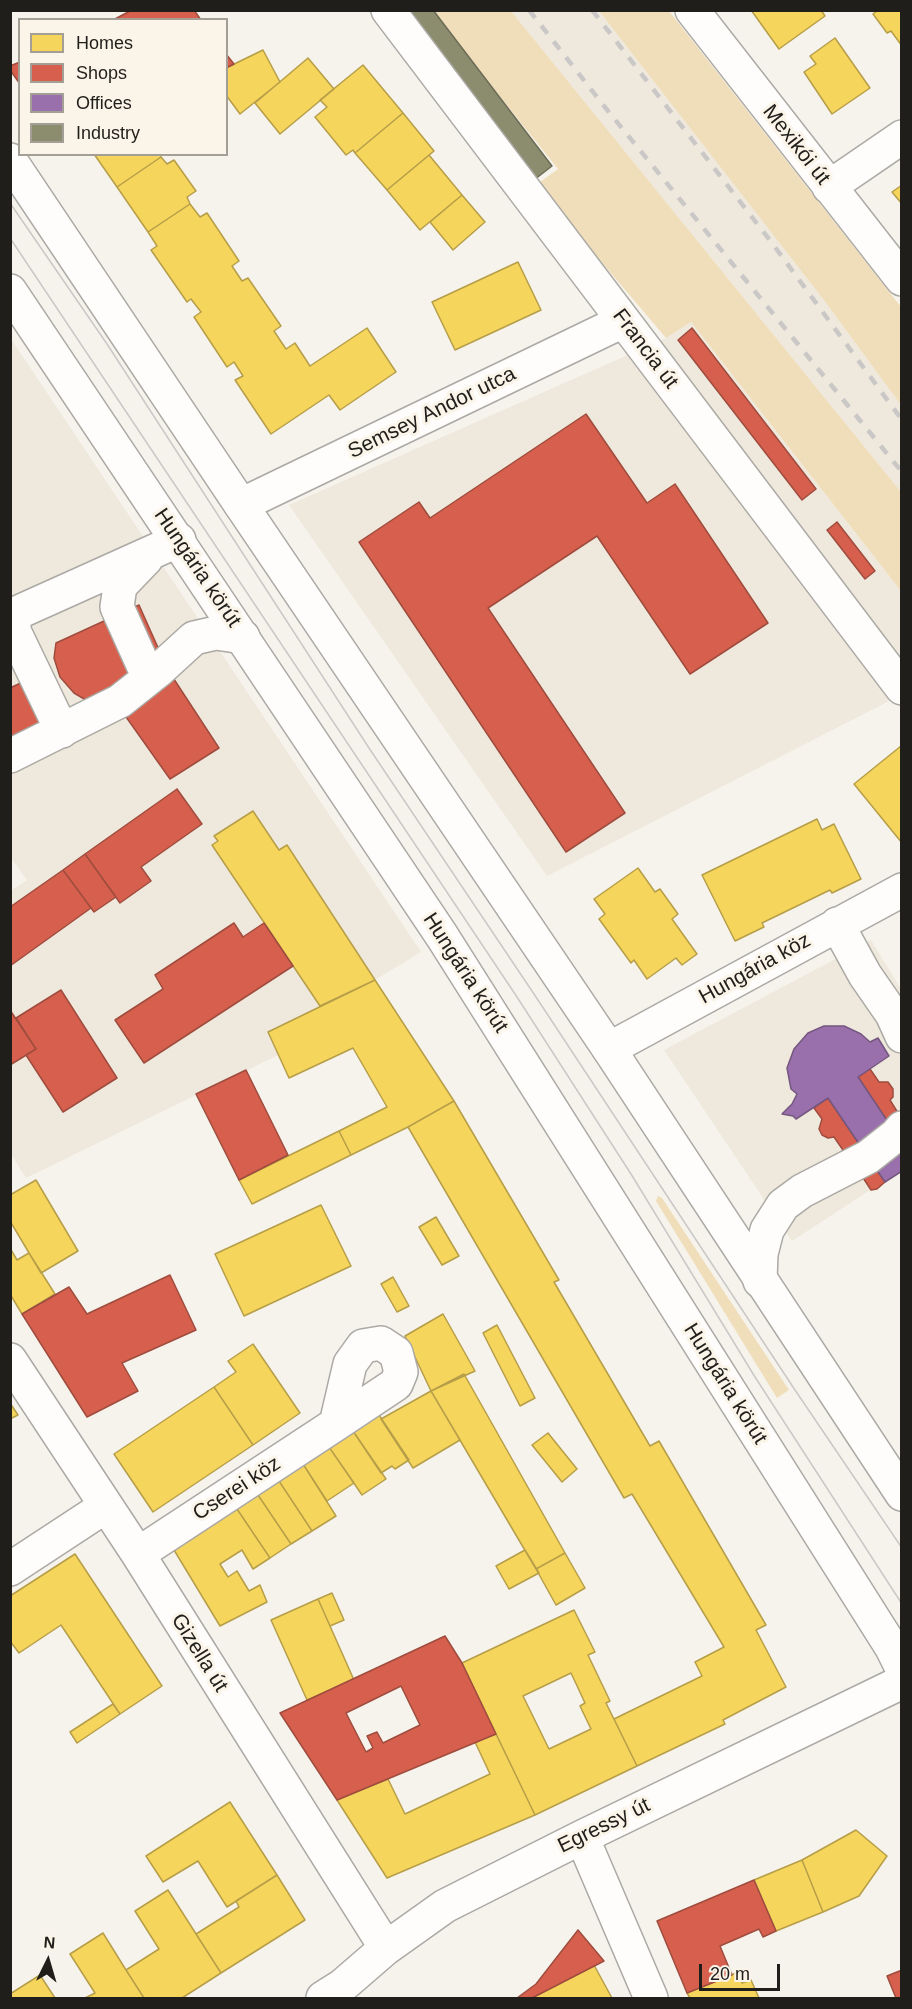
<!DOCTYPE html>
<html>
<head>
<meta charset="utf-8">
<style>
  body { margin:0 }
  #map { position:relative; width:912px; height:2009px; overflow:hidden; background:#f6f3ed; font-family:Arial,sans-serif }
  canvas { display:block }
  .frame { position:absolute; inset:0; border:12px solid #201e1a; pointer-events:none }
  .legend { position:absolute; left:18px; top:18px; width:210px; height:138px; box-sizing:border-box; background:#faf4e9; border:2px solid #a39e96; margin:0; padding:8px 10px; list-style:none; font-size:18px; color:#201e1a }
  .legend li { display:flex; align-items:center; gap:12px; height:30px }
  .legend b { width:30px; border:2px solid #a39e96 }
  .north { position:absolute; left:18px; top:1931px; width:60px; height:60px; -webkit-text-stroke:4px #faf4e9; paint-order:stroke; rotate:5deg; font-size:16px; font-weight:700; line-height:24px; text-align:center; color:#201e1a }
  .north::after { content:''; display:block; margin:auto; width:21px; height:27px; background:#201e1a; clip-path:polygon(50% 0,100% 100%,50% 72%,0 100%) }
  .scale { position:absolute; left:699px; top:1964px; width:81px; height:27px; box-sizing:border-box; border:3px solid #201e1a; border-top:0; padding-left:8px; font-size:18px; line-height:21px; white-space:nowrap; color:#201e1a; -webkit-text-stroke:4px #faf4e9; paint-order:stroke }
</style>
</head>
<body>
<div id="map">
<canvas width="912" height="2009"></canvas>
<div class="frame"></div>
<ul class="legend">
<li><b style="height:16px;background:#f6d55c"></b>Homes</li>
<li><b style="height:16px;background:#d6604d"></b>Shops</li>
<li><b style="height:16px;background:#9970ab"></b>Offices</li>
<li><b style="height:16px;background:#8c8c6e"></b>Industry</li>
</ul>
<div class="north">N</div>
<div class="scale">20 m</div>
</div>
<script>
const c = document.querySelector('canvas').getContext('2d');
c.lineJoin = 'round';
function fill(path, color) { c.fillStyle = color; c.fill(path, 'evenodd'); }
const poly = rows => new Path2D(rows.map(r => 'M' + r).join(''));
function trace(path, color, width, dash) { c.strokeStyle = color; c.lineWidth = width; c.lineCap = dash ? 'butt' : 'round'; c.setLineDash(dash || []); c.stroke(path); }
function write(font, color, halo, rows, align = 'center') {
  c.font = font + ' Arial,sans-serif'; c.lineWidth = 6; c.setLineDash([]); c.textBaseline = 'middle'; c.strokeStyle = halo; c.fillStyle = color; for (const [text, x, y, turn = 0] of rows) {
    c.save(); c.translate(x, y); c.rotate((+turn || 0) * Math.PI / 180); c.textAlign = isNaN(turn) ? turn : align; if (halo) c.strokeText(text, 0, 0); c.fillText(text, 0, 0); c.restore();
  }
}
const built = poly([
  [511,11,599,11,823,299,901,405,901,492],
  [691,322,901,591,901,695,547,876,289,505,666,338],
  [11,339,421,952,375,980,268,1032,278,1055,26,1178,11,1154,10,891,27,880,11,858],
  [871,940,901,989,901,1170,792,1241,664,1050]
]);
const green = poly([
  [431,11,511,11,901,492,901,591,691,322,666,338,536,185,558,169],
  [599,11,669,11,901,307,901,405,823,299],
  [658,1196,662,1198,789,1390,777,1398,656,1201]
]);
const homes = poly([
  [751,10,821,10,825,16,779,49,751,10],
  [878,10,902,10,902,46,891,31,887,33,873,14,878,10],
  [835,38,870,88,832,114,804,72,816,64,810,56,835,38],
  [263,50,280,82,240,114,226,95,226,68,263,50],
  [308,58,334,89,280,134,255,103,308,58],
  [363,65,403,113,355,153,353,150,346,155,315,117,327,107,320,100,363,65],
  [403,113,434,151,387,190,355,153,403,113],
  [94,154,160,154,161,157,117,187,94,154],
  [429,155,462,195,420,230,387,190,429,155],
  [161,157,167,164,174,160,196,191,187,197,190,204,148,232,117,187,161,157],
  [902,185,902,204,892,192,902,185],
  [462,195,485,222,453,250,430,222,462,195],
  [190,204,200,217,207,213,239,261,232,266,242,281,248,278,281,326,274,331,286,349,295,343,310,366,367,328,396,372,340,410,329,395,271,434,235,380,243,376,234,362,227,367,194,317,201,312,191,299,187,302,151,250,157,246,148,232,190,204],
  [518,262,541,310,455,350,432,302,518,262],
  [901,746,902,747,902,843,854,784,901,746],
  [253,811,279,850,287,845,375,980,320,1006,212,845,218,841,214,836,253,811],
  [817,819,822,830,834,824,861,879,832,893,830,890,762,923,764,927,735,941,702,875,817,819],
  [638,868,655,892,660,889,678,914,672,919,697,954,682,965,676,958,647,979,634,960,631,963,599,919,605,914,594,899,638,868],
  [375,980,454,1101,408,1127,351,1155,339,1131,387,1107,353,1048,289,1078,268,1032,375,980],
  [454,1101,559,1280,554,1282,650,1446,659,1441,766,1625,756,1630,786,1687,723,1720,725,1724,637,1766,614,1719,702,1676,695,1662,724,1647,632,1494,624,1498,408,1127,454,1101],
  [339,1131,351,1155,252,1204,239,1180,339,1131],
  [36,1180,78,1251,41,1273,10,1221,10,1195,36,1180],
  [321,1205,351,1266,244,1316,215,1254,321,1205],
  [436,1217,459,1256,442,1265,419,1227,436,1217],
  [10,1248,17,1260,29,1253,55,1294,22,1314,10,1294,10,1248],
  [393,1277,409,1306,397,1312,381,1284,393,1277],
  [443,1314,475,1371,431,1391,405,1336,443,1314],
  [497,1325,535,1398,520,1406,483,1333,497,1325],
  [253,1344,300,1413,253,1445,214,1387,236,1372,228,1361,253,1344],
  [464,1374,565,1553,536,1569,431,1391,464,1374],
  [214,1387,253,1445,153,1512,114,1454,214,1387],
  [431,1391,460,1440,413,1468,381,1419,431,1391],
  [10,1403,18,1415,10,1419,10,1403],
  [379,1415,409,1460,395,1469,392,1466,381,1473,353,1431,379,1415],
  [353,1431,386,1479,362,1495,329,1447,353,1431],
  [548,1433,577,1469,562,1482,532,1445,548,1433],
  [329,1447,354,1483,327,1501,303,1464,329,1447],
  [303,1464,336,1516,312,1531,279,1481,303,1464],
  [279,1481,312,1531,291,1544,258,1495,279,1481],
  [258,1495,291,1544,270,1558,237,1509,258,1495],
  [237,1509,270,1558,253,1569,242,1550,220,1564,228,1577,237,1571,249,1591,260,1585,267,1602,220,1626,174,1550,237,1509],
  [525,1550,539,1573,509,1589,496,1566,525,1550],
  [565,1553,585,1588,556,1605,536,1569,565,1553],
  [75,1554,162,1686,120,1714,61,1625,19,1653,10,1641,10,1596,75,1554],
  [332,1593,344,1620,330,1626,318,1599,332,1593],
  [318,1599,354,1680,307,1700,271,1620,318,1599],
  [574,1610,595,1652,588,1655,610,1701,606,1703,637,1766,535,1815,462,1663,574,1610],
  [571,1673,585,1703,580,1706,591,1729,549,1749,523,1696,571,1673],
  [113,1704,120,1714,77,1743,70,1732,113,1704],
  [496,1734,535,1815,387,1878,337,1800,388,1779,405,1814,490,1774,475,1742,496,1734],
  [230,1802,277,1875,227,1907,198,1861,163,1882,146,1856,230,1802],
  [856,1830,887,1856,859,1896,823,1912,802,1860,856,1830],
  [802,1860,823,1912,776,1931,754,1880,802,1860],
  [277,1875,305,1920,221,1973,196,1934,239,1907,236,1901,277,1875],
  [168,1890,221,1973,182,1998,144,1998,126,1970,159,1949,135,1911,168,1890],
  [103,1933,126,1970,144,1998,85,1998,95,1993,70,1954,103,1933],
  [594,1965,612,1998,532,1998,594,1965],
  [738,1972,742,1983,751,1980,759,1998,690,1998,687,1993,738,1972],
  [40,1975,55,1998,10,1998,10,1994,40,1975]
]);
const shops = poly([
  [132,10,194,10,201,20,113,20,132,10],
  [226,54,234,64,226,68,226,54],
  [20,62,20,84,10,70,10,66,20,62],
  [692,328,816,489,802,500,678,340,692,328],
  [586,414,647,503,675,484,768,623,690,674,597,536,488,608,625,813,566,852,359,542,419,502,430,518,586,414],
  [837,522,875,571,865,579,827,530,837,522],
  [139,605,168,670,91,703,74,693,60,677,54,658,56,643,139,605],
  [168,670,219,748,170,779,119,707,168,670],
  [25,681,49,731,10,749,10,688,25,681],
  [177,789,202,824,141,867,151,881,120,903,85,854,177,789],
  [85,854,116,897,94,912,63,870,85,854],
  [63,870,91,908,10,966,10,907,63,870],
  [234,923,243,937,264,923,293,966,144,1063,115,1020,163,989,155,975,234,923],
  [61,990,117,1078,63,1112,26,1055,36,1049,16,1018,61,990],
  [10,1010,36,1049,10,1065,10,1010],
  [870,1069,879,1082,888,1082,893,1089,893,1097,890,1100,898,1113,902,1143,858,1077,870,1069],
  [246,1070,288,1155,239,1180,196,1094,246,1070],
  [828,1098,885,1182,877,1189,871,1190,856,1167,840,1154,843,1150,834,1137,828,1138,822,1135,819,1129,822,1119,814,1108,828,1098],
  [170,1275,196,1330,122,1363,138,1391,87,1417,22,1314,69,1287,87,1314,170,1275],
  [445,1636,462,1663,496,1734,337,1800,280,1713,445,1636],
  [401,1686,420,1725,383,1743,377,1732,367,1736,373,1748,366,1752,346,1713,401,1686],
  [754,1880,776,1931,763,1937,759,1929,720,1946,732,1975,687,1993,657,1921,754,1880],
  [578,1930,604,1961,532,1998,517,1998,536,1984,578,1930],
  [902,1970,902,1998,896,1998,887,1976,902,1970]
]);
const offices = poly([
  [824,1026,844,1026,861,1034,870,1042,878,1038,889,1056,858,1077,902,1143,902,1171,885,1182,828,1098,796,1119,793,1116,782,1114,792,1104,797,1094,791,1089,787,1068,794,1049,808,1033,824,1026]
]);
const industry = poly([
  [398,10,433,10,552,166,530,183,398,10]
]);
const minor = poly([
  [388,10,902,688],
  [692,10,902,279],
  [829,187,902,137],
  [241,505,623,321],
  [146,559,120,586,117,607,143,665,150,669,159,670],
  [14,614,14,631,62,731],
  [10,616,179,540],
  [10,756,120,701,159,670,194,638,216,633,243,637],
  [837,924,865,975,892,1014,902,1036],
  [609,1049,902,890],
  [760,1281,761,1254,767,1230,783,1205,802,1191,868,1157,896,1135,902,1128],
  [10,1360,138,1554,386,1948],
  [138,1554,336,1424,396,1384,401,1372,396,1353,381,1343,363,1346,350,1364,336,1424],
  [10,1569,106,1506],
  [582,1837,651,1998],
  [323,1998,342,1986,386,1948,445,1906,582,1837,902,1682]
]);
const major = poly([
  [10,160,241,505,609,1049,902,1494],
  [10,291,442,936,892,1648,902,1668]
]);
const tram = poly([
  [10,203,107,344,369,748,536,997,795,1390,902,1548],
  [10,238,517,997,631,1174,755,1377,902,1604]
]);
const rail = poly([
  [529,10,608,111,902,472],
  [592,10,772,243,902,420]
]);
const streetNames = [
  ["Mexikói út",796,145,52],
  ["Francia út",645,349,53],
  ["Semsey Andor utca",432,413,-26],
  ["Hungária körút",197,568,56],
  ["Hungária köz",755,969,-29],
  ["Hungária körút",465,973,57],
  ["Hungária körút",725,1384,58],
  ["Cserei köz",237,1489,-33],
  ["Gizella út",199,1653,58],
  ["Egressy út",604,1826,-26]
];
fill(built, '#efe8dc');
fill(green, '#f0deba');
fill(homes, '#f6d55c');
trace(homes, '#b69e48', 1.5);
fill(shops, '#d6604d');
trace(shops, '#9f4c3e', 1.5);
fill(offices, '#9970ab');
trace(offices, '#755780', 1.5);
fill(industry, '#8c8c6e');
trace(industry, '#6c6b55', 1.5);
trace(minor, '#aba9a4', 36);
trace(major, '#aba9a4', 36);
trace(minor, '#fefdfc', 33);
trace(major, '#fefdfc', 33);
trace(tram, '#cac8c7', 1.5);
trace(rail, '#cac8c7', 4.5, [10, 10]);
write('21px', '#201e1a', '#faf4e9', streetNames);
</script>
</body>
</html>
